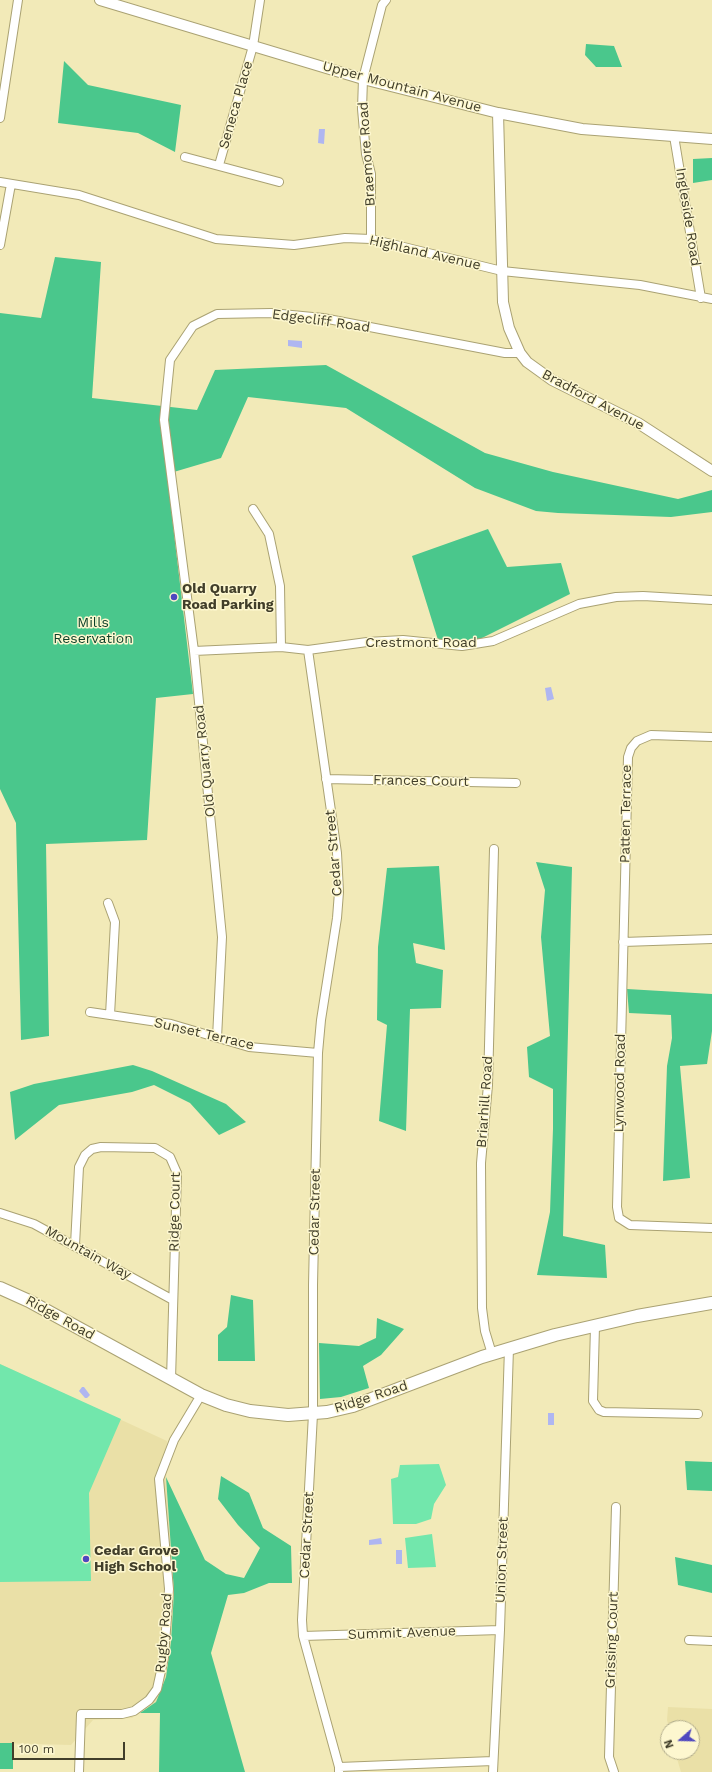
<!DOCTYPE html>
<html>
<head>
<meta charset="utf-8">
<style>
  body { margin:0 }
  #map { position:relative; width:712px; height:1772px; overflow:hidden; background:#f2eab8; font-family:"Work Sans",sans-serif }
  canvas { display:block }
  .north { position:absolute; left:660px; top:1720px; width:40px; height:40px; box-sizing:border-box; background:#fdf7cf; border:1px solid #b2ad8d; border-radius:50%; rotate:250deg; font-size:11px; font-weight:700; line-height:16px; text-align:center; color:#413e2a }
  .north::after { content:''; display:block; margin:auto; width:14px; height:18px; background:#4f48bf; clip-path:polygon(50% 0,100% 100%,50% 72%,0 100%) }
  .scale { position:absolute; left:12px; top:1742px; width:113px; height:18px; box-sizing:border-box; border:2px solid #413e2a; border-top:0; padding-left:5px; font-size:12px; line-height:14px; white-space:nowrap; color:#413e2a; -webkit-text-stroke:3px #fdf7cf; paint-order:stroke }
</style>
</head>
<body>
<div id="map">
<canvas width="712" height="1772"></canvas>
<div class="north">N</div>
<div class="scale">100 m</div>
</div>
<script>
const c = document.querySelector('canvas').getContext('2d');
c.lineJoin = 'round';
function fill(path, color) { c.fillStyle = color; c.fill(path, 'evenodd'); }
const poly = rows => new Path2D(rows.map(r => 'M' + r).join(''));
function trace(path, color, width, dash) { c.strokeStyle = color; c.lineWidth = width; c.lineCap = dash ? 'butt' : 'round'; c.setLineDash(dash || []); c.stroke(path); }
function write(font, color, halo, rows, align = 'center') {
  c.font = font + ' "Work Sans",sans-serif'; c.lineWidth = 3; c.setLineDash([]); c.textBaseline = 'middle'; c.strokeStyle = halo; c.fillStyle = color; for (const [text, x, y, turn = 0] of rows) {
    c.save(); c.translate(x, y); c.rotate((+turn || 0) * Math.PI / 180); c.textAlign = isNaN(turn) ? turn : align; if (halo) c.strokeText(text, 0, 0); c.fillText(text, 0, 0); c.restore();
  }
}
const built = poly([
  [0,1364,167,1441,166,1477,174,1592,171,1642,166,1677,156,1702,132,1718,93,1720,71,1745,0,1743],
  [668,1707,712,1709,712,1772,681,1772,675,1752,692,1752,692,1728,669,1728,667,1720]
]);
const green = poly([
  [0,1364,121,1419,89,1493,91,1581,0,1582],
  [439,1464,446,1485,434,1504,431,1519,416,1524,393,1524,391,1479,398,1477,400,1465],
  [432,1534,436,1567,408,1568,405,1538]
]);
const forest = poly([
  [586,44,614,46,622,67,596,67,585,55],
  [64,61,88,85,181,105,175,152,138,133,58,123],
  [712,158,712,180,693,183,693,159],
  [55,257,101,262,92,398,197,410,215,370,326,365,485,453,553,472,678,499,712,490,712,512,671,517,558,513,536,511,475,488,346,408,248,397,221,458,167,474,193,694,156,698,147,840,46,844,49,1036,21,1040,16,823,0,789,0,313,41,318],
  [488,529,507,567,561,563,570,594,478,640,438,640,412,556],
  [536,862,572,867,563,1236,605,1245,607,1278,537,1275,550,1212,553,1129,553,1089,529,1077,527,1047,550,1036,541,937,545,890],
  [439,866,445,950,413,943,416,963,443,970,441,1008,410,1009,406,1131,379,1121,387,1025,377,1020,378,947,387,868],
  [627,989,712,994,712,1031,707,1064,680,1066,690,1178,663,1181,667,1066,672,1038,671,1015,629,1013],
  [133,1065,152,1071,226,1104,246,1122,219,1135,190,1103,154,1085,132,1092,59,1105,15,1140,10,1092,34,1084],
  [231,1295,253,1300,255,1361,218,1361,218,1335,227,1327],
  [377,1318,404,1329,381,1355,363,1366,369,1388,341,1397,320,1399,319,1343,359,1346,376,1338],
  [685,1461,712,1462,712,1491,687,1490],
  [221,1476,249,1493,263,1528,291,1546,292,1583,269,1583,244,1593,228,1595,211,1653,245,1772,159,1772,160,1713,140,1713,156,1702,166,1677,171,1642,174,1592,166,1477,205,1560,226,1574,244,1578,260,1548,238,1525,218,1499],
  [675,1557,712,1565,712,1593,678,1585],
  [0,1743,13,1743,13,1769,0,1769]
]);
const water = poly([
  [319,129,325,129,324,144,318,143],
  [288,340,302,341,302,348,288,346],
  [551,687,554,699,547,701,545,688],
  [82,1387,84,1387,90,1395,87,1398,85,1398,79,1391],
  [548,1413,554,1413,554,1425,548,1425],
  [381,1538,382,1544,369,1545,369,1540],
  [396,1550,402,1550,402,1564,396,1564]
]);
const minor = poly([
  [0,118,18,0],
  [674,136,701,298],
  [185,157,279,182],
  [219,165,253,46,260,0],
  [0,182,79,195,216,239,294,245,345,238,371,239,502,271,640,285,712,299],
  [371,239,371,174,366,154,362,109,363,79,382,5,386,0],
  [0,245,11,184],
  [253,509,269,534,280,586,281,647],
  [308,650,337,853,339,892,337,918,321,1020,318,1053,313,1285,313,1414,302,1620,303,1636,339,1767,339,1772],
  [194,651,281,647,308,650,367,642,403,640,462,646,493,641,579,604,616,597,643,596,712,600],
  [712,737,651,735,637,741,631,748,628,757,617,1207,619,1218,630,1225,712,1228],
  [326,779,516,783],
  [108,903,115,922,110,1015],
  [623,942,712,939],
  [90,1012,171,1024,249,1047,318,1053],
  [217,1038,222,937,194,651,164,420,170,360,193,326,217,314,271,313,323,318,505,353,520,353],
  [0,1213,34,1224,173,1300],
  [75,1245,79,1167,85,1155,92,1149,101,1147,155,1148,170,1157,177,1173,171,1379],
  [595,1326,593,1401,599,1410,604,1412,698,1414],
  [492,1354,485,1331,482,1308,481,1163,488,1085,494,849],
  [303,1636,500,1630],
  [689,1640,712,1641],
  [339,1767,493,1761],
  [79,1772,81,1714,122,1714,134,1711,149,1700,157,1689,164,1657,169,1589,159,1479,174,1440,201,1395],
  [493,1772,500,1630,509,1348],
  [614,1772,609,1757,616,1507]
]);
const tertiary = poly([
  [100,0,363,79,498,113,582,129,712,139],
  [498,113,503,302,509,328,520,353,527,362,552,380,638,423,712,471]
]);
const secondary = poly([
  [0,1288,29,1301,201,1395,226,1405,250,1411,288,1415,327,1412,353,1406,482,1357,555,1335,637,1316,712,1303]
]);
const markers = [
  [174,597,4,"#4f48bf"],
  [86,1559,4,"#4f48bf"]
];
const streetNames = [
  ["Upper Mountain Avenue",402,87,15],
  ["Seneca Place",236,105,-74],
  ["Braemore Road",367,154,-94],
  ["Ingleside Road",688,217,81],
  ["Highland Avenue",425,253,13],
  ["Edgecliff Road",321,321,8],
  ["Bradford Avenue",593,400,28],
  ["Crestmont Road",421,643],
  ["Old Quarry Road",205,761,-96],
  ["Frances Court",421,781,1],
  ["Patten Terrace",626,814,-89],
  ["Cedar Street",334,853,-95],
  ["Sunset Terrace",204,1034,13],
  ["Lynwood Road",620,1083,-89],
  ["Briarhill Road",485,1102,-86],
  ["Ridge Court",175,1212,-89],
  ["Cedar Street",315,1212,-89],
  ["Mountain Way",88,1253,29],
  ["Ridge Road",60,1318,29],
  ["Ridge Road",371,1397,-18],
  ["Cedar Street",307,1535,-87],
  ["Union Street",502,1560,-88],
  ["Rugby Road",164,1633,-85],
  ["Summit Avenue",402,1633,-2],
  ["Grissing Court",612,1640,-88]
];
const poiNames = [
  ["Old Quarry",182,589],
  ["Road Parking",182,605],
  ["Cedar Grove",94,1551],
  ["High School",94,1567]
];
const parkNames = [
  ["Mills",93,623],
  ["Reservation",93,639]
];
fill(built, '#eae0a7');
fill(green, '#72e7ac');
fill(forest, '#4ac78c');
fill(water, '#afb6f1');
trace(minor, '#aaa273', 10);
trace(tertiary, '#aaa273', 12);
trace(secondary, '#aaa273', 14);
trace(minor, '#fff', 8);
trace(tertiary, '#fff', 10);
trace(secondary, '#fff', 12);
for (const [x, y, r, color] of markers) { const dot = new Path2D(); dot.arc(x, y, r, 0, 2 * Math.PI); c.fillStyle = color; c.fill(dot); trace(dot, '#fdf7cf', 1.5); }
write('14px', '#413e2a', '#fdf7cf', streetNames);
write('bold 14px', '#413e2a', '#fdf7cf', poiNames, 'left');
write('14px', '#0a3f28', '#fdf7cf', parkNames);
</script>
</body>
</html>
